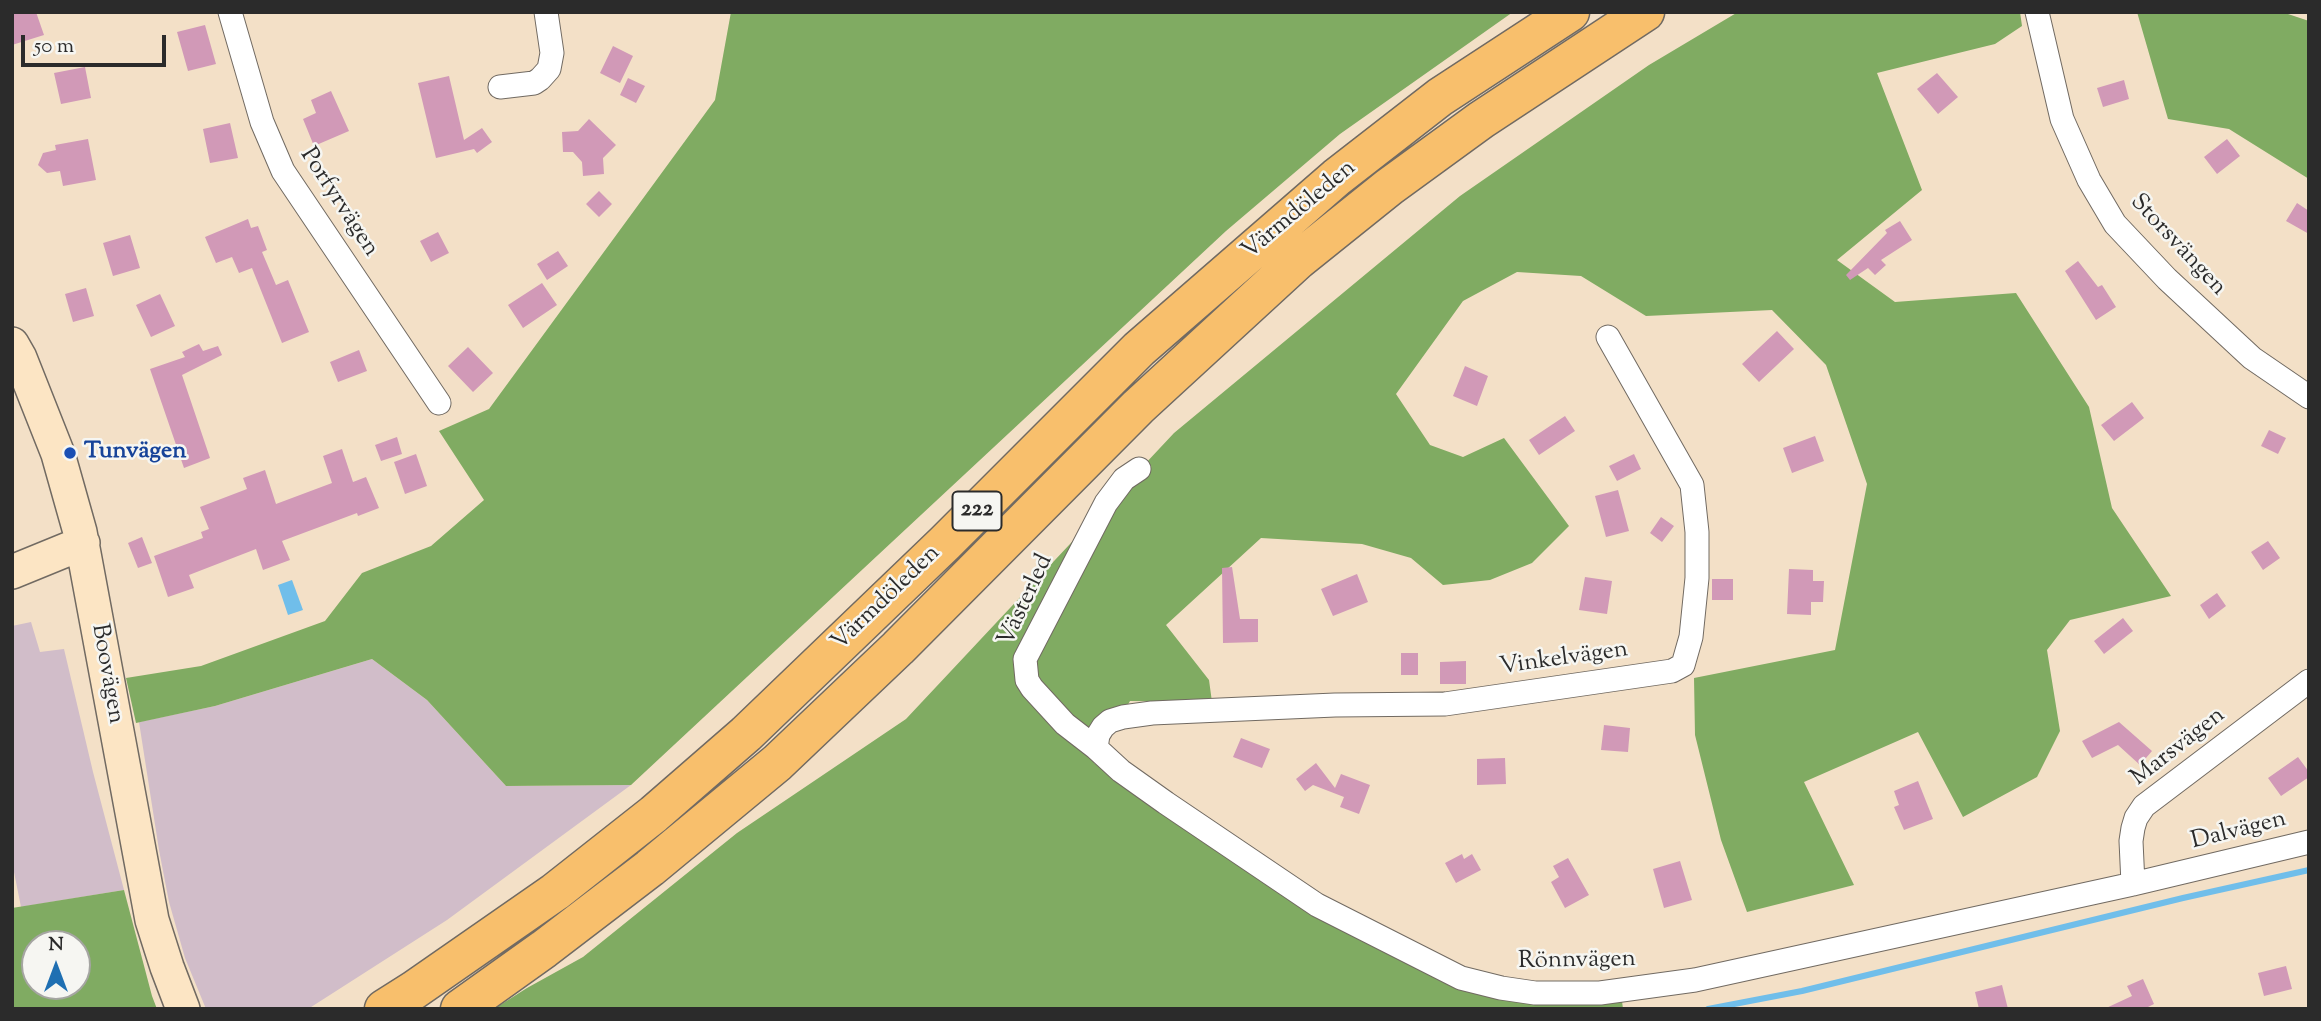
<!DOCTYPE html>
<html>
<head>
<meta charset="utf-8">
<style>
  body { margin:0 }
  #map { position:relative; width:2321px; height:1021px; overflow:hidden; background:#f3e0c7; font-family:"Sorts Mill Goudy",serif }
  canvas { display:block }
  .frame { position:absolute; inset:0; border:14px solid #2b2b2b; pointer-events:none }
  .north { position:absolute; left:21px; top:930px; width:70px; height:70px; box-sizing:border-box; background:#f6f6f2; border:2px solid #a5a5a2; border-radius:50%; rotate:0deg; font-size:19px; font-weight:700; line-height:28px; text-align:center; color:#2b2b2b }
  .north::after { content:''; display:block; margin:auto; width:24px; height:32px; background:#1f6fb2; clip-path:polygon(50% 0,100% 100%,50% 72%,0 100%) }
  .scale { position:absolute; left:21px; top:35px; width:145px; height:32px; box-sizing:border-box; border:4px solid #2b2b2b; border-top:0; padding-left:9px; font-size:21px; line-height:24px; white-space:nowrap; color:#2b2b2b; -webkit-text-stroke:5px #f6f6f2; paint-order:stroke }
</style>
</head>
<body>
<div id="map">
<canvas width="2321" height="1021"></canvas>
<div class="frame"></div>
<div class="north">N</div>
<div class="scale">50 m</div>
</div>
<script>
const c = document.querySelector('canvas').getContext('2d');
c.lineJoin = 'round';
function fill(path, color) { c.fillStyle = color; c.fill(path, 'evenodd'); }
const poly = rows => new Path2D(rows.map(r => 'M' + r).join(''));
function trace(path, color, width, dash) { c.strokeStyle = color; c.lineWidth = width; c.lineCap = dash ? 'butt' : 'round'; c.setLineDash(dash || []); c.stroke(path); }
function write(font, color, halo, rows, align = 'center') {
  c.font = font + ' "Sorts Mill Goudy",serif'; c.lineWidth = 5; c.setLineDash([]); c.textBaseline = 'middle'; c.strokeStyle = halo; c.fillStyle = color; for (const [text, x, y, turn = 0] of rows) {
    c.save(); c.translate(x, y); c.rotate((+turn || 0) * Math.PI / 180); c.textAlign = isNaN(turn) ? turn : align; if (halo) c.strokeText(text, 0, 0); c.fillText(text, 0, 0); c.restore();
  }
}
const industrial = poly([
  [31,622,40,652,64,649,93,772,124,890,21,907,12,862,12,626],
  [372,659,427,700,506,786,631,785,447,920,308,1009,206,1009,185,958,169,902,159,850,139,722,215,706]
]);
const forest = poly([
  [731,12,1513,12,1340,134,1226,231,631,785,506,786,427,700,372,659,215,706,136,723,126,678,201,666,325,621,362,573,431,546,484,500,439,431,489,409,715,100],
  [1738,12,2020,12,2022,26,1995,44,1877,73,1922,190,1837,260,1895,302,2016,293,2089,407,2112,508,2171,596,2070,620,2047,650,2060,731,2037,777,1963,817,1918,732,1804,782,1854,885,1747,912,1721,840,1695,735,1694,678,1835,650,1867,484,1826,365,1772,310,1646,316,1581,276,1517,272,1463,301,1396,394,1430,445,1463,457,1504,438,1569,526,1532,563,1490,580,1443,585,1411,558,1362,544,1261,538,1166,625,1209,680,1212,702,1130,701,1094,763,1285,894,1440,978,1513,1002,1622,1001,1623,1009,494,1009,527,988,583,957,737,833,906,719,1174,433,1460,196,1649,65],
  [2137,12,2282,12,2309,21,2309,179,2229,129,2168,119],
  [124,890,152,996,157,1009,12,1009,12,908],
  [77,944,77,986,35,986,35,944]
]);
const water = poly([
  [292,580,303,610,288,615,278,585]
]);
const stream = poly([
  [1708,1009,1802,991,2183,898,2309,870]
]);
const building = poly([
  [12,12,36,12,44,35,12,45],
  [205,25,216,64,188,71,177,32],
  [613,46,633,56,620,83,600,73],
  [85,67,91,98,61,104,54,73],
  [1937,73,1958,97,1938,114,1917,89],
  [449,76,464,140,482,128,492,142,477,153,474,149,436,158,418,83],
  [628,78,645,86,636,103,620,95],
  [2124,80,2129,99,2103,107,2097,88],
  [331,91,349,131,314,146,303,119,316,113,311,100],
  [589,119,616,145,603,158,604,174,583,176,582,162,573,152,563,152,562,132,578,131],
  [230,123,238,158,210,163,203,129],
  [88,139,96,180,63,186,60,171,47,173,38,165,43,153,56,150,55,145],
  [2227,139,2240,156,2217,174,2204,157],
  [599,191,612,204,599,217,586,204],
  [2297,203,2309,211,2309,234,2286,221],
  [248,219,251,228,258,226,267,250,262,252,276,285,288,280,309,332,282,343,252,268,239,273,232,257,216,263,205,237],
  [1900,221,1912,240,1881,260,1886,265,1875,275,1868,268,1850,280,1846,275,1887,233,1885,230],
  [438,232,449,253,431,262,420,241],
  [130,235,140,268,113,276,103,243],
  [558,251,568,266,547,280,537,264],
  [2078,261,2098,287,2102,285,2116,307,2096,320,2065,271],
  [542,283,557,305,523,328,508,305],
  [86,288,94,316,73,322,65,294],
  [160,294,175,326,151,337,136,305],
  [1777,331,1794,349,1759,382,1742,364],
  [199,344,203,351,218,346,222,355,182,375,210,458,184,468,150,369,185,357,182,352],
  [468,347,493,373,473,392,448,366],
  [359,350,367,371,338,382,330,362],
  [1465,366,1488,376,1477,406,1453,396],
  [2132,402,2144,418,2114,441,2101,425],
  [1565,416,1575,431,1539,455,1529,440],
  [2269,430,2286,438,2278,454,2261,446],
  [1815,436,1824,461,1792,473,1783,448],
  [397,437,402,454,381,461,375,445],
  [342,449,353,482,366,477,379,508,358,516,357,513,282,541,290,560,263,570,256,549,189,575,194,588,168,597,154,556,203,538,201,532,209,529,200,507,247,489,243,478,265,470,276,504,332,483,323,456],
  [416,454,427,486,405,494,394,462],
  [1634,454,1641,469,1617,481,1609,466],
  [1618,490,1629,531,1606,537,1595,496],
  [1661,517,1674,526,1662,542,1650,533],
  [142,537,152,563,138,568,128,543],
  [2268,541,2280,558,2263,570,2251,552],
  [1232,567,1240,619,1258,619,1258,642,1223,643,1222,568],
  [1789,569,1813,570,1813,581,1824,581,1823,602,1811,602,1811,615,1787,614],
  [1357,574,1368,602,1333,616,1321,589],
  [1585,577,1612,581,1607,614,1579,610],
  [1712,579,1733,579,1733,600,1712,600],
  [2217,593,2226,606,2209,619,2200,605],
  [2123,618,2133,631,2104,654,2094,641],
  [1401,653,1418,653,1418,675,1401,675],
  [1466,661,1466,684,1440,684,1440,662],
  [2119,722,2152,751,2140,765,2118,745,2092,758,2082,741],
  [1604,725,1630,728,1628,752,1601,750],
  [1241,738,1270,749,1262,768,1233,757],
  [2298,757,2309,772,2309,777,2281,796,2268,778],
  [1505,758,1506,784,1477,785,1477,759],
  [1316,763,1335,788,1341,774,1370,785,1359,814,1340,807,1344,797,1313,785,1305,791,1296,779],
  [1918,781,1933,819,1904,830,1894,807,1899,805,1894,791],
  [1462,854,1464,859,1472,854,1481,870,1456,883,1445,863],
  [1568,858,1589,895,1565,908,1551,882,1559,877,1553,866],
  [1680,861,1692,900,1664,908,1653,869],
  [2286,966,2292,989,2264,996,2258,973],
  [2143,979,2154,1004,2144,1009,2104,1009,2132,996,2127,986],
  [2002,985,2008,1009,1979,1009,1975,992]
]);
const street = poly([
  [230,12,262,122,283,171,439,403],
  [2037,12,2062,119,2089,180,2115,224,2167,279,2252,358,2309,397],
  [500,87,534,83,540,79,549,69,552,53,546,12],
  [1608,337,1692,485,1697,532,1697,578,1691,637,1683,665,1672,671,1445,704,1335,705,1152,713,1123,717,1110,721,1103,727,1098,735,1096,748,1121,771,1166,803,1317,905,1461,978,1501,988,1535,993,1600,993,1695,980,2133,884,2309,842],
  [1096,748,1065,724,1032,688,1027,680,1025,659,1106,503,1124,479,1139,469],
  [2133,884,2131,841,2133,828,2136,818,2144,806,2309,681]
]);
const secondary = poly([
  [12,344,20,358,58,454,80,532,152,920,167,967,183,1009],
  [12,572,83,543]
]);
const highway = poly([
  [384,1009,414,990,555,892,654,814,746,734,945,543,1139,349,1337,177,1440,97,1570,12],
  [460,1009,544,949,650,868,777,763,898,648,1138,407,1298,260,1389,187,1481,120,1645,12]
]);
const markers = [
  [70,453,7,"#1a4fb4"]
];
const shields = [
  [977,511,49]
];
const shieldNames = [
  ["222",977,511]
];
const streetNames = [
  ["Porfyrvägen",338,203,57],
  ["Värmdöleden",1300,211,-40],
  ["Storsvängen",2177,246,47],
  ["Värmdöleden",887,599,-44],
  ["Västerled",1027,601,-65],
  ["Vinkelvägen",1564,660,-8],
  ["Boovägen",106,674,80],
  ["Marsvägen",2179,748,-38],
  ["Dalvägen",2239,832,-14],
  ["Rönnvägen",1577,962,-1]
];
const transitNames = [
  ["Tunvägen",84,453]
];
fill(industrial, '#d1bdc9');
fill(forest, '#80ab62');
fill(water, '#70beea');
trace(stream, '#70beea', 6);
fill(building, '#d199b7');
trace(street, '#716a62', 25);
trace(secondary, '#716a62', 36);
trace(highway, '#716a62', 41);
trace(street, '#fff', 23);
trace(secondary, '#fce5c4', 33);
trace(highway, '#f8bf6c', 38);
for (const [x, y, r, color] of markers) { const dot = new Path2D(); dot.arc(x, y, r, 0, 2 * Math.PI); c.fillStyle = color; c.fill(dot); trace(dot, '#f6f6f2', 2.5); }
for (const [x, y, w] of shields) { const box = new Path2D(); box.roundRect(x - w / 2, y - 19.5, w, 39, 5); c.fillStyle = '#f6f6f2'; c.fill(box); trace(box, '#2b2b2b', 2); }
write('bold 23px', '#2b2b2b', null, shieldNames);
write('24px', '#2b2b2b', '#f6f6f2', streetNames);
write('bold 24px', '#164399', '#f6f6f2', transitNames, 'left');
</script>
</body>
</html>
